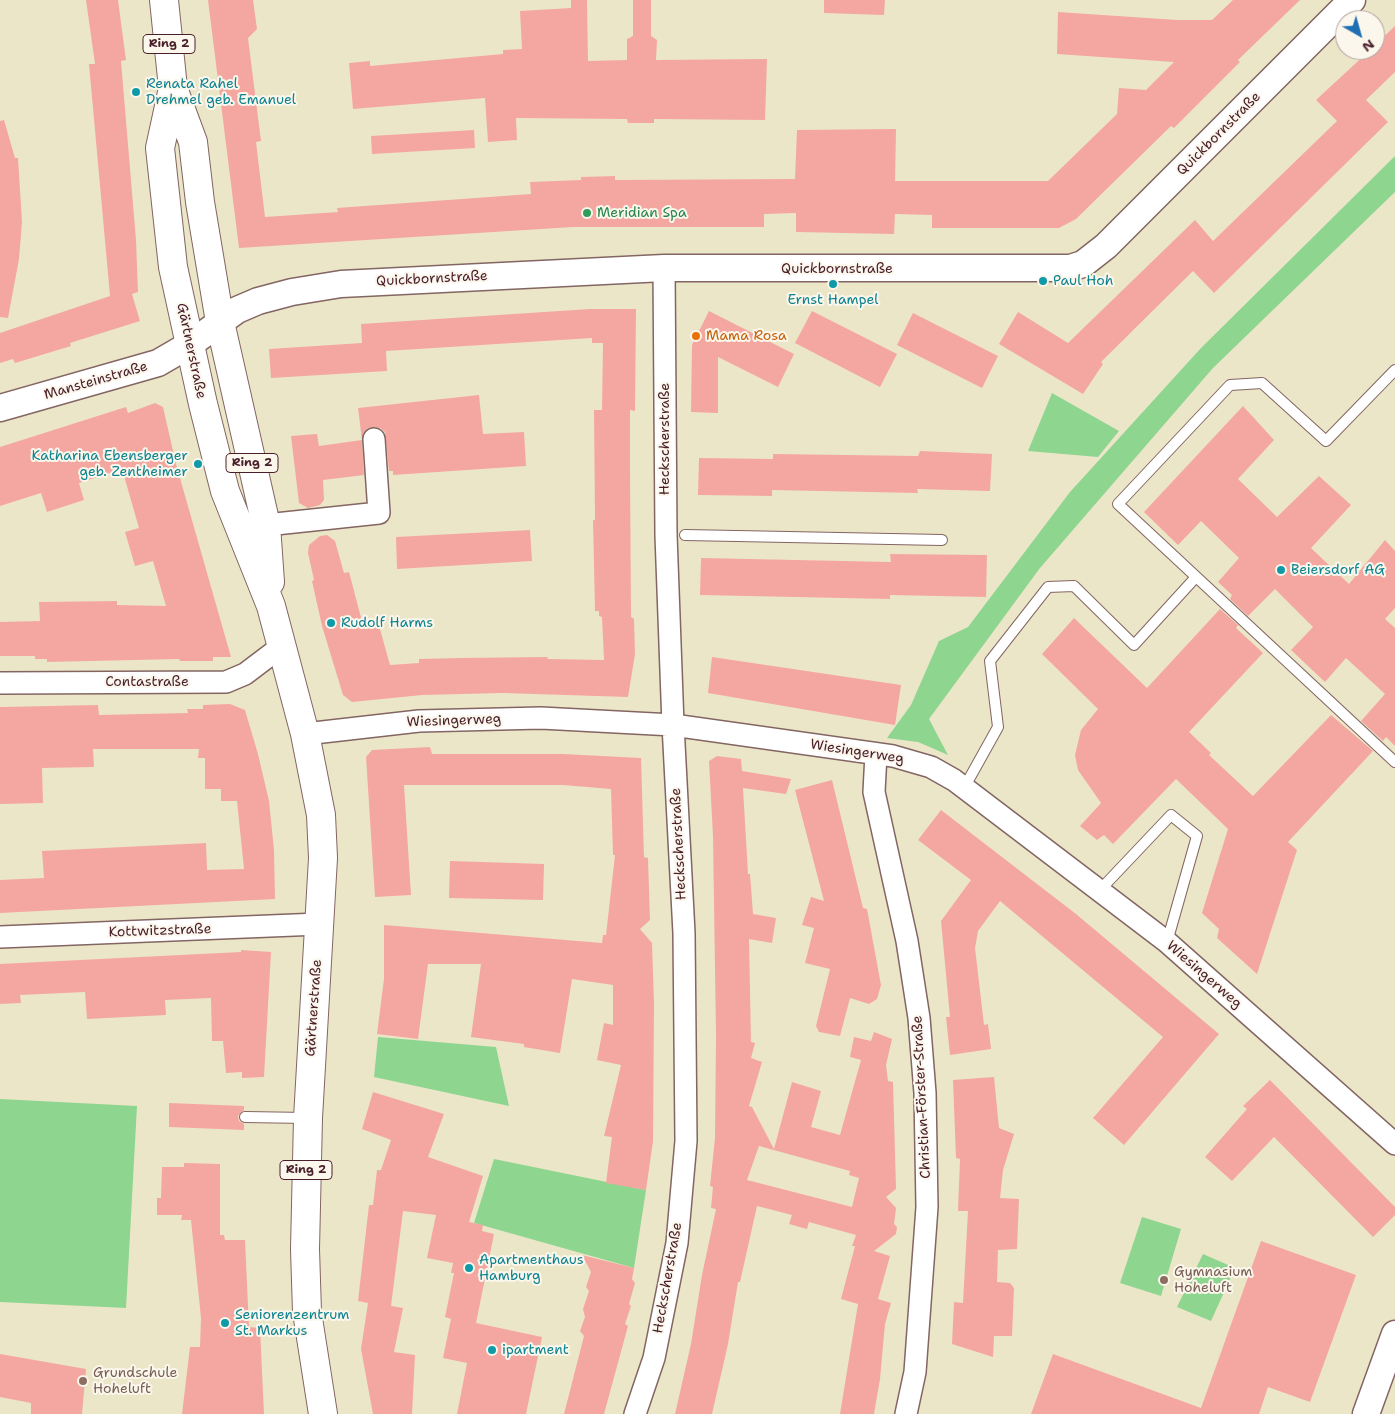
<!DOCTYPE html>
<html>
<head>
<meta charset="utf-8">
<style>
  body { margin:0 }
  #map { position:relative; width:1395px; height:1414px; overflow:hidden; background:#ece6c9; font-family:"Shantell Sans",sans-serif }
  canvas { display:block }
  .north { position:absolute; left:1335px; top:10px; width:50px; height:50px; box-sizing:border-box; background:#fbf7ec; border:1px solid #b4a19f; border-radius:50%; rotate:142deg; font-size:14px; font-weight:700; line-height:20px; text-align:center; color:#4a1f2b }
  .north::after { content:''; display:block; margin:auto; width:18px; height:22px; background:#1f6fb2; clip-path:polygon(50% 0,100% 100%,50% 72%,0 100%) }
</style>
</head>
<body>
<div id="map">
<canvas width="1395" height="1414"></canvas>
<div class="north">N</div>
</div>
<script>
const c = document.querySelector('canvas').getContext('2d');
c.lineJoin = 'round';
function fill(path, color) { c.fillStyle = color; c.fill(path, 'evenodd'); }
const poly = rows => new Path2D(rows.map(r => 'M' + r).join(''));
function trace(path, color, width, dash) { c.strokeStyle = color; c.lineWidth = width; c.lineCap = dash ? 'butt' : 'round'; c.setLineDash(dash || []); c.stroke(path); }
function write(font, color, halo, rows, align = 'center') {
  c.font = font + ' "Shantell Sans",sans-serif'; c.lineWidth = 4; c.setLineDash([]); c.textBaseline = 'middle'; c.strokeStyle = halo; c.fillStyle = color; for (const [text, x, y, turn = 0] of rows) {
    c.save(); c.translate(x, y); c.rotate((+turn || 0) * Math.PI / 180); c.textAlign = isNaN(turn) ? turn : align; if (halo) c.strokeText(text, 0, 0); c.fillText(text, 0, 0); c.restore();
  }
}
const green = poly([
  [1395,156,1395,192,1213,368,1040,568,929,719,948,755,918,742,887,738,911,705,939,641,968,627,1070,492,1201,348],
  [1052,393,1119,431,1098,457,1028,451],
  [378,1037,496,1047,509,1106,374,1077],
  [0,1099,137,1106,126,1308,0,1302],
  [494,1159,646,1190,634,1268,474,1223],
  [1142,1217,1181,1229,1161,1296,1120,1283],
  [1203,1254,1235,1268,1211,1321,1177,1307]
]);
const building = poly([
  [86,0,118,0,126,60,121,61,136,240,138,292,132,294,140,321,70,343,71,346,15,363,13,359,0,363,0,333,110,296,89,64,95,64],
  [208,0,253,0,257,29,248,38,261,141,256,142,265,217,338,212,337,208,531,194,530,182,581,180,581,177,615,176,615,180,795,179,797,130,896,129,895,181,1048,181,1117,114,1119,88,1146,90,1174,62,1057,54,1058,12,1177,20,1212,20,1233,0,1300,0,1238,60,1240,62,1174,128,1171,126,1076,219,1059,228,932,228,932,215,895,214,894,234,796,232,796,213,764,214,764,227,573,227,239,248],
  [571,0,587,0,588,61,627,60,627,39,633,36,633,0,651,0,651,36,657,40,656,60,767,59,765,120,654,119,654,123,628,123,627,119,516,118,517,140,488,142,485,98,353,109,349,63,370,61,370,66,503,54,503,50,522,49,520,11,571,8],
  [824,0,885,0,884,15,824,13],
  [1395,26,1395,72,1366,100,1388,122,1214,293,1193,271,1101,362,1103,364,1083,394,999,344,1018,312,1068,343,1195,220,1213,241,1337,121,1316,100,1370,50,1375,50,1375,45],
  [4,120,15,158,18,158,22,222,19,259,8,318,0,317,0,121],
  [474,130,475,148,372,154,371,136],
  [590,309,636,309,635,411,630,410,630,467,631,617,634,619,635,654,628,697,503,693,422,695,352,702,343,695,322,626,312,581,314,580,308,553,309,545,320,536,327,535,335,541,344,573,349,572,363,625,378,622,390,665,419,663,419,659,460,658,548,657,547,659,604,660,602,617,599,616,599,611,595,611,593,520,595,520,594,410,602,410,603,343,592,343,592,338,386,351,387,371,271,378,269,349,362,343,361,324],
  [709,311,794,354,778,387,718,357,718,413,691,412,692,345],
  [812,311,897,354,880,387,795,343],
  [913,313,998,356,982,388,897,345],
  [479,395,483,434,524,432,526,466,393,475,393,471,389,471,385,432,380,428,373,427,367,429,362,439,364,475,323,480,324,500,320,505,308,508,299,503,291,436,317,434,319,446,362,440,358,408],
  [155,403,163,407,176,464,231,657,213,657,213,661,180,661,179,659,47,662,47,659,35,659,35,656,0,656,0,622,40,621,39,602,117,601,117,605,166,606,153,561,135,566,125,532,139,528,122,469,79,483,84,500,47,512,41,493,0,506,0,447,126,407,128,413],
  [1243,406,1274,440,1238,479,1277,517,1319,476,1351,505,1311,548,1349,584,1385,540,1395,551,1395,608,1385,619,1395,628,1395,746,1386,737,1383,741,1361,721,1385,694,1346,658,1325,682,1291,650,1313,627,1275,589,1248,616,1230,599,1232,595,1218,582,1239,558,1201,521,1178,545,1144,512],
  [920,451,992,454,990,491,917,489,918,493,772,490,772,496,698,495,699,458,773,459,773,454,918,456],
  [530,530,532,561,397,569,396,537],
  [890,554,987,555,986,597,890,595,890,599,700,595,701,558,891,562],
  [1220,609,1238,625,1236,628,1263,653,1189,732,1211,753,1209,755,1253,796,1331,715,1373,751,1288,842,1297,850,1257,974,1217,938,1219,929,1202,913,1228,829,1176,779,1113,844,1104,835,1097,840,1080,826,1101,803,1078,770,1075,755,1081,730,1098,709,1042,654,1074,618,1147,688],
  [712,657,901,685,895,725,708,693],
  [230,704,245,710,258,754,269,801,274,850,275,899,0,913,0,880,44,878,42,851,206,843,207,870,244,869,237,801,221,801,221,789,205,789,205,758,198,758,199,749,93,749,94,767,42,768,43,803,0,804,0,707,98,705,99,715,188,713,187,709,203,709,203,705],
  [430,747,432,754,563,754,641,758,644,857,648,858,650,920,640,929,652,943,654,1004,653,1141,646,1190,606,1183,612,1137,604,1136,621,1065,597,1060,604,1023,613,1025,613,985,572,979,560,1053,524,1047,524,1044,471,1037,481,964,428,964,418,1039,377,1034,384,979,384,925,602,943,603,935,606,935,615,855,613,855,611,789,563,785,404,785,411,895,375,897,366,757,372,750],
  [717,756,741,759,742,771,791,779,786,794,743,788,748,874,750,874,753,914,776,918,772,943,749,939,751,1042,755,1043,751,1058,762,1062,749,1106,752,1107,774,1149,792,1082,821,1091,811,1127,840,1135,861,1060,850,1057,854,1037,871,1041,874,1032,892,1039,886,1065,888,1081,893,1082,896,1189,886,1197,896,1208,894,1224,897,1227,896,1234,874,1251,890,1256,878,1299,891,1303,885,1324,880,1379,874,1414,840,1414,858,1304,841,1299,855,1246,852,1246,856,1235,809,1222,807,1229,789,1224,792,1215,757,1206,740,1282,738,1282,728,1344,712,1414,675,1414,691,1344,702,1275,716,1209,711,1208,713,1187,710,1186,715,1138,716,1036,713,836,709,761],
  [759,1146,850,1171,849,1175,859,1178,852,1207,747,1180],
  [832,780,863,908,867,909,881,985,877,999,869,1004,850,998,840,1036,819,1032,816,1026,830,969,805,963,814,928,802,925,811,897,824,901,795,790],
  [941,810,1076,914,1219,1034,1124,1145,1093,1118,1163,1037,1000,901,978,931,975,948,984,1025,988,1024,991,1049,950,1055,946,1017,950,1017,941,921,971,880,918,840],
  [450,861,544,864,543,900,449,898],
  [241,950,271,952,264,1077,242,1078,242,1072,226,1073,223,1041,212,1041,211,998,165,1000,166,1015,87,1019,85,992,20,995,21,1003,0,1004,0,964,241,952],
  [994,1077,999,1128,1014,1134,1003,1170,1000,1198,1019,1199,1017,1249,998,1250,997,1282,1010,1283,1014,1288,1012,1336,994,1336,993,1357,952,1344,954,1302,963,1303,968,1211,958,1211,960,1159,956,1158,953,1080],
  [1270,1080,1395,1207,1395,1215,1373,1237,1274,1137,1232,1181,1205,1157,1247,1109,1243,1106],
  [373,1092,444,1114,428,1157,483,1176,469,1222,483,1225,482,1231,494,1234,476,1323,542,1337,526,1414,457,1414,467,1363,443,1358,451,1319,445,1317,454,1273,451,1273,453,1263,427,1258,436,1215,403,1211,391,1306,403,1308,394,1352,415,1355,412,1414,373,1414,361,1349,368,1303,358,1301,369,1205,373,1205,377,1170,381,1170,391,1140,362,1129],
  [169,1103,244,1106,244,1110,238,1116,239,1121,244,1124,244,1130,169,1127],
  [184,1163,220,1164,220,1235,224,1235,225,1240,245,1240,249,1327,260,1328,264,1414,182,1414,190,1347,200,1347,201,1318,191,1220,181,1220,182,1215,157,1215,157,1198,161,1198,162,1167,184,1167],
  [1261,1241,1356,1275,1310,1402,1268,1387,1259,1414,1031,1414,1053,1354,1201,1408],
  [582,1255,634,1268,632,1279,635,1283,629,1304,631,1306,625,1324,628,1326,604,1414,564,1414,584,1336,580,1331,585,1317,583,1309,589,1291,586,1287,591,1272],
  [0,1354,86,1369,82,1414,31,1414,31,1403,0,1397]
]);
const service = poly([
  [1395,370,1326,441,1262,383,1230,385,1118,504,1395,762],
  [685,535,942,540],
  [964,788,998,727,990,661,1048,587,1074,586,1134,645,1196,577],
  [1100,890,1171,815,1197,836,1167,942],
  [245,1117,307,1118]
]);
const minor = poly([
  [266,525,379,513,374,439],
  [0,683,226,682,245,674,282,646],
  [305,734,419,721,541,718,673,725,893,756,931,767,954,780,1167,942,1395,1144],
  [876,754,874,792,907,941,919,1018,925,1093,927,1207,915,1372,906,1414],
  [0,937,319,924],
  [635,1414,654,1358,677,1243,686,1141,684,933,673,725,666,535,664,268]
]);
const tertiary = poly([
  [0,408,158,363,189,345,237,310,258,301,292,292,341,284,664,268,1070,268,1083,264,1106,246,1352,0],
  [1366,1414,1395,1334]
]);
const primary = poly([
  [164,0,173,88,193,142,200,202,220,322,266,525,270,582],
  [173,88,160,148,173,267,203,404,225,491,271,606,305,734,321,815,323,858,308,1118,305,1249,307,1312,323,1414]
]);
const markers = [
  [136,92,5,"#0f9aa8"],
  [587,213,5,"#2e9e5b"],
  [1043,281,5,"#0f9aa8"],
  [833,284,5,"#0f9aa8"],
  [696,336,5,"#e8710a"],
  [198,464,5,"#0f9aa8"],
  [1281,570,5,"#0f9aa8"],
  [331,623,5,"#0f9aa8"],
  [469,1268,5,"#0f9aa8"],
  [1164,1280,5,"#8d6e63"],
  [225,1323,5,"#0f9aa8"],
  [492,1350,5,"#0f9aa8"],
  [83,1381,5,"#8d6e63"]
];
const shields = [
  [169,44,52],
  [252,463,52],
  [306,1170,52]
];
const shieldNames = [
  ["Ring 2",169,44],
  ["Ring 2",252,463],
  ["Ring 2",306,1170]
];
const cultureNames = [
  ["Renata Rahel",146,84],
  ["Drehmel geb. Emanuel",146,100],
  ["Paul Hoh",1053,281],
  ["Ernst Hampel",833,300,"center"],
  ["Katharina Ebensberger",188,456,"right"],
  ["geb. Zentheimer",188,472,"right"],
  ["Beiersdorf AG",1291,570],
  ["Rudolf Harms",341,623],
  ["Apartmenthaus",479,1260],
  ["Hamburg",479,1276],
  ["Seniorenzentrum",235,1315],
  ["St. Markus",235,1331],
  ["ipartment",502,1350]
];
const streetNames = [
  ["Quickbornstraße",1219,134,-45],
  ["Quickbornstraße",837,269],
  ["Quickbornstraße",432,279,-3],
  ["Gärtnerstraße",191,351,78],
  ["Mansteinstraße",96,381,-16],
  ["Heckscherstraße",665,439,-90],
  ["Contastraße",147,682],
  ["Wiesingerweg",454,721,-2],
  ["Wiesingerweg",857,752,9],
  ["Heckscherstraße",679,844,-93],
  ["Kottwitzstraße",160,931,-2],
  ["Wiesingerweg",1204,975,41],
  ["Gärtnerstraße",314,1008,-86],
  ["Christian-Förster-Straße",922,1097,-93],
  ["Heckscherstraße",668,1278,-80]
];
const leisureNames = [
  ["Meridian Spa",597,213]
];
const foodNames = [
  ["Mama Rosa",706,336]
];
const educationNames = [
  ["Gymnasium",1174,1272],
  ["Hoheluft",1174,1288],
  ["Grundschule",93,1373],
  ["Hoheluft",93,1389]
];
fill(green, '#8ed590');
fill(building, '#f4a7a0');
trace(service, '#836562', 12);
trace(minor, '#836562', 24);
trace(tertiary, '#836562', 29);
trace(primary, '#836562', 30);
trace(service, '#fff', 10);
trace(minor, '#fff', 21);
trace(tertiary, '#fff', 26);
trace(primary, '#fff', 28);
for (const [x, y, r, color] of markers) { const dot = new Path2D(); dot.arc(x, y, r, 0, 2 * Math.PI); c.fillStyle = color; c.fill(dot); trace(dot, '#fbf7ec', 2); }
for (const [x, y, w] of shields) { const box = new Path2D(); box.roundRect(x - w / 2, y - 9.5, w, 19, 4); c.fillStyle = '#fbf7ec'; c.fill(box); trace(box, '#4a1f2b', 1); }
write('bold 12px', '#4a1f2b', null, shieldNames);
write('14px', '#0d838f', '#fbf7ec', cultureNames, 'left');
write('14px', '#4a1f2b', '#fbf7ec', streetNames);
write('14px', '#27864d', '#fbf7ec', leisureNames, 'left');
write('14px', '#c56008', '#fbf7ec', foodNames, 'left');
write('14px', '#785e54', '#fbf7ec', educationNames, 'left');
</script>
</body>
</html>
